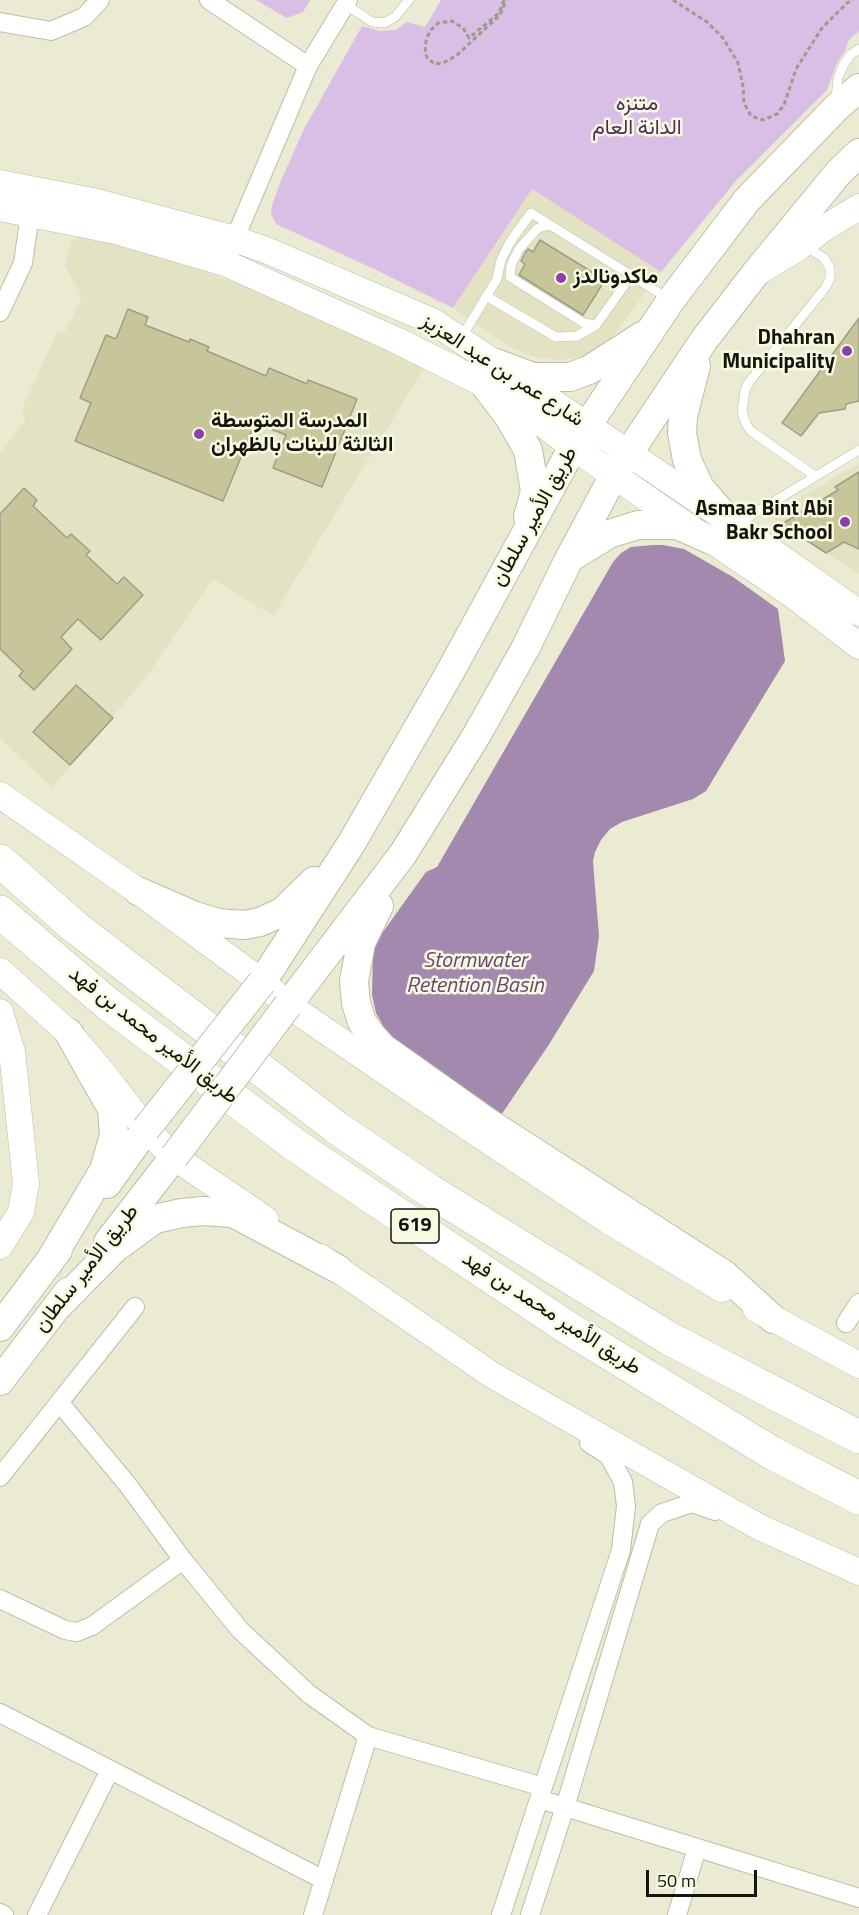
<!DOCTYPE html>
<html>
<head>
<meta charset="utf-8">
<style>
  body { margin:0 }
  #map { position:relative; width:859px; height:1915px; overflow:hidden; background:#ebebd4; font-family:"Titillium Web",sans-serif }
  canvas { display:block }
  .scale { position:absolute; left:646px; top:1870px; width:111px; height:27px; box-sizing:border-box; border:3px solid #15150d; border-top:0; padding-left:8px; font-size:18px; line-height:21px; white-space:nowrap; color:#15150d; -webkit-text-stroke:4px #f8f9e1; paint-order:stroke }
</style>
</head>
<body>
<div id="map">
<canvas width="859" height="1915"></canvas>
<div class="scale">50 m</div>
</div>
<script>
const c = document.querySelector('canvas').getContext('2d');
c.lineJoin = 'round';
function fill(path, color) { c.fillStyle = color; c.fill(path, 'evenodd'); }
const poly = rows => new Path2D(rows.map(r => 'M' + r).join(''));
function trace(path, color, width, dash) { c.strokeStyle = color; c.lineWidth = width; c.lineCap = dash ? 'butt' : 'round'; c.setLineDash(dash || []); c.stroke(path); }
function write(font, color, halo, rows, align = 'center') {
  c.font = font + ' "Titillium Web",Vazirmatn,sans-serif'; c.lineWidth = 5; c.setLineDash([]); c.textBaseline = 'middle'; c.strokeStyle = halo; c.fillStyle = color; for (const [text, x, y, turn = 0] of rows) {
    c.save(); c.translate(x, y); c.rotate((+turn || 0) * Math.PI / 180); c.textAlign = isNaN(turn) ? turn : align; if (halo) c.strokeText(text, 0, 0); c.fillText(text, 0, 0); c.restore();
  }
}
const built = poly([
  [532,188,661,272,609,341,585,356,560,360,537,358,514,349,453,308],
  [81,236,134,249,192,267,280,299,349,329,424,368,273,616,213,579,144,680,52,788,0,738,0,453,25,420,22,409,57,332,66,330,82,296,64,265,72,241],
  [859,463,859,574,769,516]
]);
const green = poly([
  [256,0,310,0,303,12,287,18],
  [441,0,859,0,859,31,848,41,846,49,836,65,827,90,735,182,661,272,532,189,453,308,372,268,276,224,271,214,272,205,282,178,304,129,362,26,380,31,396,30,407,22,425,27]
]);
const water = poly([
  [653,545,663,545,684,549,733,577,778,609,785,661,706,791,693,799,622,822,610,829,601,840,595,852,593,861,599,936,594,971,548,1046,499,1118,407,1057,385,1029,376,1013,372,995,373,950,380,936,426,872,437,867,613,562,621,553,631,547]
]);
const building = poly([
  [540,240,605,280,583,315,519,275,525,264,521,261,525,253,528,249,533,252,540,240],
  [128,309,148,317,145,325,189,342,190,339,209,347,207,351,266,376,269,368,307,384,308,380,357,399,322,487,273,468,286,435,255,423,223,501,75,441,91,403,80,398,106,335,116,339,128,309],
  [859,318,859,401,846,404,845,409,819,413,801,436,782,423,859,318],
  [859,472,859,549,844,542,826,553,782,524,838,490,835,487,859,472],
  [24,488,37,500,33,506,67,538,71,534,90,551,86,555,117,584,124,577,143,595,101,640,78,619,61,637,72,649,34,690,19,676,23,671,0,649,0,514,24,488],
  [76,685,113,718,70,765,33,732,76,685]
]);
const path = poly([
  [504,0,499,13,469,38,463,28,452,21,438,23,430,31,426,41,425,53,428,59,435,64,443,63,456,56,500,15,506,0],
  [673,0,707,22,723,38,738,63,743,86,744,103,751,116,763,120,777,114,784,105,796,69,822,28,847,3,853,0]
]);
const lane = poly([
  [345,4,372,22,384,23,395,17,409,0],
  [836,99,838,78,843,66,850,55,859,49],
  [550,225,538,228,519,249,511,265,510,277,584,323,596,325],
  [804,249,813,251,824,258,830,268,830,278,826,287,749,382,745,390,742,412,746,424,751,431,815,476],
  [486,296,556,337,577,336,596,325,631,276],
  [461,338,497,279,501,260,510,242,531,213,669,299],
  [737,524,859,450]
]);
const street = poly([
  [209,0,308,66],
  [0,22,51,31,84,17,100,0],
  [230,250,308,66,348,0],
  [0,312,23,263,30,214],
  [846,1323,859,1303],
  [59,1402,127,1484,183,1560,240,1630,309,1694,368,1736,543,1787],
  [0,1477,135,1307],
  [0,1599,65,1630,77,1632,92,1626,183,1560],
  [0,1713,324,1880],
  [539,1799,859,1898],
  [0,1913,4,1915],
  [37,1915,110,1770],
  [313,1915,368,1736],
  [501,1915,621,1550,626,1506,623,1482,609,1456,589,1443],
  [530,1915,565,1807,650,1524,662,1513,692,1503,715,1511],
  [677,1915,697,1848]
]);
const secondary = poly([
  [0,183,97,202,231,238,266,250,434,322,735,525,859,613],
  [0,208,116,231,225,263,398,341,484,384,532,416,573,447,697,533,711,540,794,596,859,646],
  [761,270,798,248,823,229,859,207],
  [0,795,138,891,262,982,288,1005,412,1090,607,1220,722,1289],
  [0,971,69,1033,103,1073,146,1129,174,1157,265,1219],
  [0,1012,12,1052,26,1183,21,1212,0,1246],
  [320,1257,492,1375,759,1527,859,1572],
  [756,1309,859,1365]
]);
const primary = poly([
  [496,363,533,377,570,377,589,370,642,336],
  [696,366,683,416,682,433,687,460,700,488,728,520],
  [484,384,509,417,528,450,535,491,528,517],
  [570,558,609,534,638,525,677,525,711,540],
  [138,891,195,916,218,923,244,925,260,922,282,912,314,881],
  [379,906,361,943,354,981,356,1003,362,1022,372,1036,383,1048,486,1121,725,1275,773,1319],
  [262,982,351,844,449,674,573,447,671,300,747,200,837,107,859,88],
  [288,1005,403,854,476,736,525,649,569,559,614,475,704,340,755,274,839,172,859,153],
  [107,1184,146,1129],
  [108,1242,174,1157],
  [48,1264,104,1170,114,1135,112,1109,69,1033],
  [58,1306,114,1249,155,1219,182,1213,203,1211,233,1213,338,1269],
  [0,1327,58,1250],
  [0,1381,68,1292]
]);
const highway = poly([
  [0,861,75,927,337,1128,430,1191,670,1339,859,1437],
  [0,912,108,1004,295,1145,351,1183,568,1328,772,1453,859,1498]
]);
const primaryBridge = poly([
  [146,1129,262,982],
  [174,1157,288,1005]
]);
const markers = [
  [561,278,6,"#8e3ead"],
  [847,351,6,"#8e3ead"],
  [199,434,6,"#8e3ead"],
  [845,522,6,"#8e3ead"]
];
const shields = [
  [415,1226,48]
];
const shieldNames = [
  ["619",415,1226]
];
const parkNames = [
  ["متنزه",637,105],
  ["الدانة العام",637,129]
];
const poiNames = [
  ["ماكدونالدز",573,278],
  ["Dhahran",835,339,"right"],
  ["Municipality",835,363,"right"],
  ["المدرسة المتوسطة",211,422],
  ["الثالثة للبنات بالظهران",211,446],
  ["Asmaa Bint Abi",833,510,"right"],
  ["Bakr School",833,534,"right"]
];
const streetNames = [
  ["شارع عمر بن عبد العزيز",502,371,33],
  ["طريق الأمير سلطان",535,517,-61],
  ["طريق الأمير محمد بن فهد",153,1036,38],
  ["طريق الأمير سلطان",87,1269,-52],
  ["طريق الأمير محمد بن فهد",551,1314,33]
];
const waterNames = [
  ["Stormwater",475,962],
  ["Retention Basin",475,987]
];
fill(built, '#e3e3c4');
fill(green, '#d9bfe5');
fill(water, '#a289ad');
fill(building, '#c6c69a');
trace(building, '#9e9e88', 1.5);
trace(lane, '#bebea7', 10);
trace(street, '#bebea7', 20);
trace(secondary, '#bebea7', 27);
trace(primary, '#bebea7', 30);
trace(highway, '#bebea7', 34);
trace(path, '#9c9c8a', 3, [4.5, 3]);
trace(lane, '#fff', 9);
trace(street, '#fff', 18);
trace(secondary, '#fff', 26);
trace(primary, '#fff', 28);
trace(highway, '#fff', 33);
trace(primaryBridge, '#bebea7', 30, []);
trace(primaryBridge, '#fff', 28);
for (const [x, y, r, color] of markers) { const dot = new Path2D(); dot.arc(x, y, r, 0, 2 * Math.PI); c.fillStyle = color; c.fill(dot); trace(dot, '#f8f9e1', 2); }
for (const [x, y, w] of shields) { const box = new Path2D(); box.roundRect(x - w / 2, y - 17, w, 34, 4.5); c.fillStyle = '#f8f9e1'; c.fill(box); trace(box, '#15150d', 1.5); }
write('bold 20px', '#15150d', null, shieldNames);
write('21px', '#4d2b5b', '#f8f9e1', parkNames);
write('bold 21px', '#15150d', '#f8f9e1', poiNames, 'left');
write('21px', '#15150d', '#f8f9e1', streetNames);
write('italic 22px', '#694678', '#f8f9e1', waterNames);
</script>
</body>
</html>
